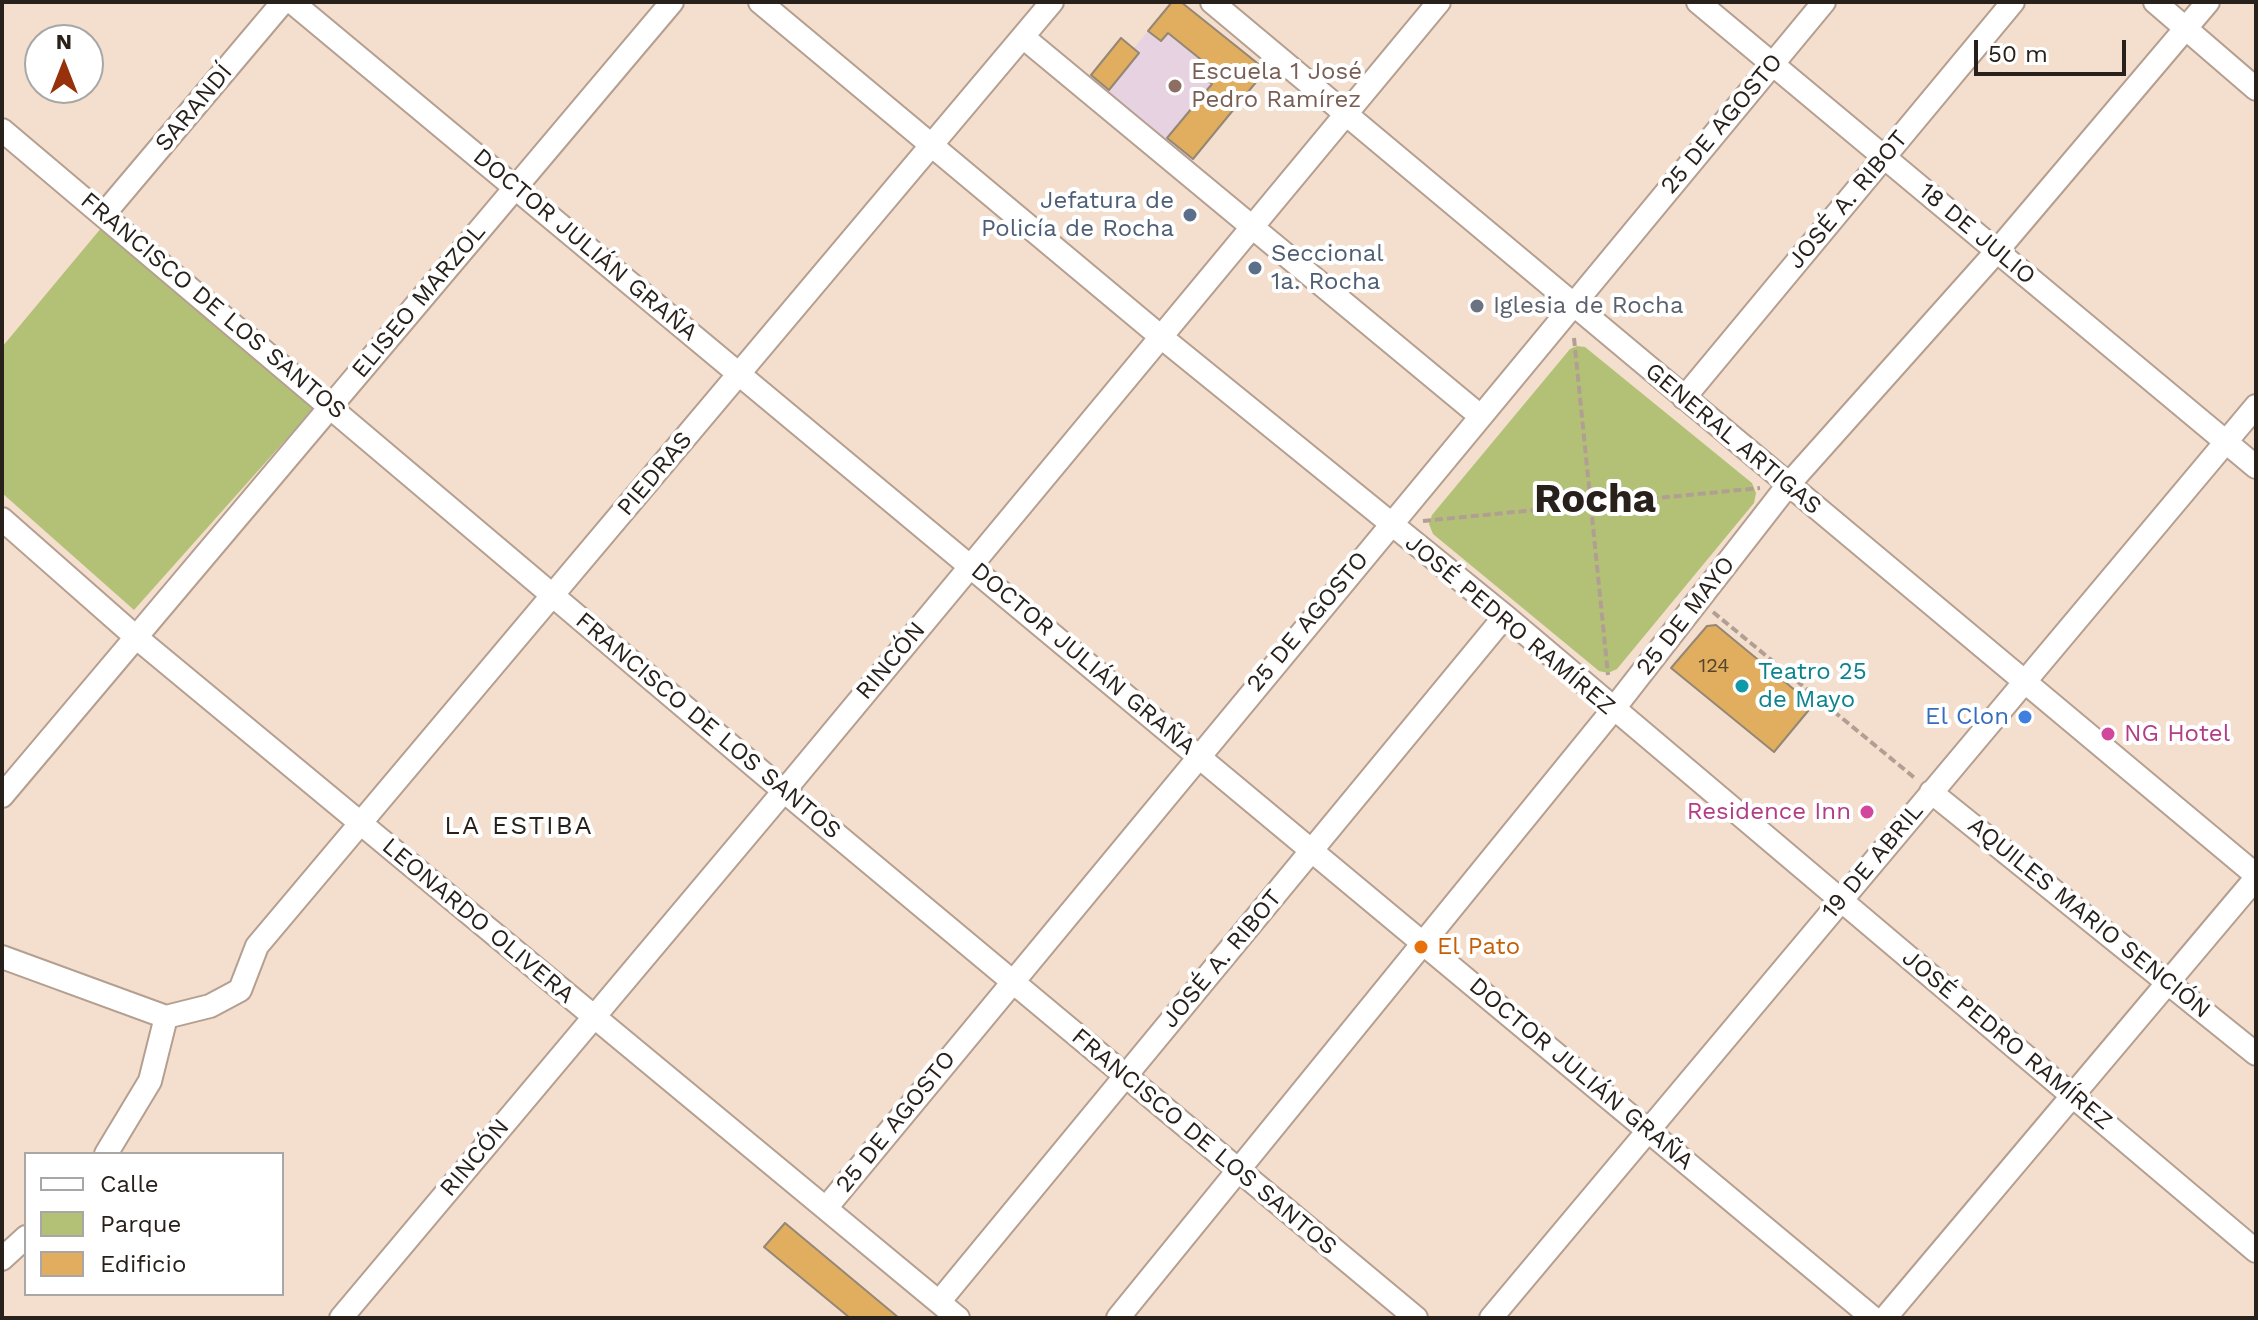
<!DOCTYPE html>
<html>
<head>
<meta charset="utf-8">
<style>
  body { margin:0 }
  #map { position:relative; width:2258px; height:1320px; overflow:hidden; background:#f4dece; font-family:"Work Sans",sans-serif }
  canvas { display:block }
  .frame { position:absolute; inset:0; border:4px solid #28201a; pointer-events:none }
  .legend { position:absolute; left:24px; top:1152px; width:260px; height:144px; box-sizing:border-box; background:#fff; border:2px solid #a9a6a3; margin:0; padding:10px 14px; list-style:none; font-size:24px; color:#28201a }
  .legend li { display:flex; align-items:center; gap:16px; height:40px }
  .legend b { width:40px; border:2px solid #a9a6a3 }
  .north { position:absolute; left:24px; top:24px; width:80px; height:80px; box-sizing:border-box; background:#fff; border:2px solid #a9a6a3; border-radius:50%; rotate:0deg; font-size:22px; font-weight:700; line-height:32px; text-align:center; color:#28201a }
  .north::after { content:''; display:block; margin:auto; width:28px; height:36px; background:#97310b; clip-path:polygon(50% 0,100% 100%,50% 72%,0 100%) }
  .scale { position:absolute; left:1974px; top:40px; width:152px; height:36px; box-sizing:border-box; border:4px solid #28201a; border-top:0; padding-left:10px; font-size:24px; line-height:28px; white-space:nowrap; color:#28201a; -webkit-text-stroke:6px #fff; paint-order:stroke }
</style>
</head>
<body>
<div id="map">
<canvas width="2258" height="1320"></canvas>
<div class="frame"></div>
<ul class="legend">
<li><b style="height:10px;background:#fff"></b>Calle</li>
<li><b style="height:22px;background:#b3c176"></b>Parque</li>
<li><b style="height:22px;background:#e0ae5e"></b>Edificio</li>
</ul>
<div class="north">N</div>
<div class="scale">50 m</div>
</div>
<script>
const c = document.querySelector('canvas').getContext('2d');
c.lineJoin = 'round';
function fill(path, color) { c.fillStyle = color; c.fill(path, 'evenodd'); }
const poly = rows => new Path2D(rows.map(r => 'M' + r).join(''));
function trace(path, color, width, dash) { c.strokeStyle = color; c.lineWidth = width; c.lineCap = dash ? 'butt' : 'round'; c.setLineDash(dash || []); c.stroke(path); }
function write(font, color, halo, rows, align = 'center') {
  c.font = font + ' "Work Sans",sans-serif'; c.lineWidth = 8; c.setLineDash([]); c.textBaseline = 'middle'; c.strokeStyle = halo; c.fillStyle = color; for (const [text, x, y, turn = 0] of rows) {
    c.save(); c.translate(x, y); c.rotate((+turn || 0) * Math.PI / 180); c.textAlign = isNaN(turn) ? turn : align; if (halo) c.strokeText(text, 0, 0); c.fillText(text, 0, 0); c.restore();
  }
}
const education = poly([
  [1172,2,1181,2,1266,70,1191,162,1088,78,1121,38,1134,48]
]);
const green = poly([
  [102,227,314,408,134,610,2,493,2,347],
  [1577,346,1585,347,1752,483,1756,493,1754,503,1617,669,1608,673,1599,671,1433,534,1429,524,1432,515,1570,349]
]);
const building = poly([
  [1172,2,1181,2,1266,70,1193,159,1167,138,1212,84,1201,75,1209,66,1168,33,1161,41,1148,31,1172,2],
  [1121,38,1139,53,1109,90,1091,75,1121,38],
  [1716,625,1813,705,1774,752,1671,668,1707,626,1716,625],
  [785,1223,899,1318,850,1318,764,1247,785,1223]
]);
const path = poly([
  [1574,338,1608,675],
  [1423,521,1760,488],
  [1713,612,1916,779]
]);
const minor = poly([
  [292,2,1873,1318],
  [760,2,1160,336,1505,616,2256,1251],
  [1212,2,2256,875],
  [1698,2,2256,467],
  [2155,2,2256,89],
  [1023,37,1479,415],
  [2,130,784,791,1416,1318],
  [104,214,283,2],
  [1684,398,2013,2],
  [2,519,137,638,958,1318],
  [1931,792,2256,1054],
  [2,796,672,2],
  [2,957,166,1017],
  [106,1154,150,1081,166,1017,210,1006,240,990,257,946,1052,2],
  [826,1208,1824,2],
  [2,1259,26,1237],
  [939,1302,1505,616],
  [341,1318,784,791,1439,2],
  [1118,1318,1612,711,1788,485,1997,251,2208,2],
  [1491,1318,2256,406],
  [1885,1318,2256,878]
]);
const markers = [
  [1175,86,8,"#8d6e63"],
  [1190,215,8,"#5c6f8a"],
  [1255,268,8,"#5c6f8a"],
  [1477,306,8,"#6b7280"],
  [1742,686,8,"#0f9aa8"],
  [2025,717,8,"#3f7fe0"],
  [2108,734,8,"#d1479c"],
  [1867,812,8,"#d1479c"],
  [1421,947,8,"#e8710a"]
];
const numberNames = [
  ["124",1714,666]
];
const educationNames = [
  ["Escuela 1 José",1191,72],
  ["Pedro Ramírez",1191,100]
];
const streetNames = [
  ["SARANDÍ",194,108,-50],
  ["25 DE AGOSTO",1722,124,-50],
  ["JOSÉ A. RIBOT",1848,200,-50],
  ["18 DE JULIO",1977,234,40],
  ["DOCTOR JULIÁN GRAÑA",585,245,40],
  ["ELISEO MARZOL",419,301,-50],
  ["FRANCISCO DE LOS SANTOS",213,306,40],
  ["GENERAL ARTIGAS",1733,439,40],
  ["PIEDRAS",655,474,-50],
  ["25 DE MAYO",1686,616,-52],
  ["25 DE AGOSTO",1308,622,-50],
  ["JOSÉ PEDRO RAMÍREZ",1510,625,40],
  ["DOCTOR JULIÁN GRAÑA",1083,659,40],
  ["RINCÓN",891,661,-50],
  ["FRANCISCO DE LOS SANTOS",708,726,40],
  ["19 DE ABRIL",1873,861,-50],
  ["AQUILES MARIO SENCIÓN",2089,918,39],
  ["LEONARDO OLIVERA",478,921,40],
  ["JOSÉ A. RIBOT",1222,959,-50],
  ["JOSÉ PEDRO RAMÍREZ",2007,1040,40],
  ["DOCTOR JULIÁN GRAÑA",1581,1074,40],
  ["25 DE AGOSTO",896,1122,-51],
  ["FRANCISCO DE LOS SANTOS",1204,1142,40],
  ["RINCÓN",475,1158,-50]
];
const serviceNames = [
  ["Jefatura de",1174,201],
  ["Policía de Rocha",1174,229],
  ["Seccional",1271,254,"left"],
  ["1a. Rocha",1271,282,"left"]
];
const worshipNames = [
  ["Iglesia de Rocha",1493,306]
];
const cultureNames = [
  ["Teatro 25",1758,672],
  ["de Mayo",1758,700]
];
const shopNames = [
  ["El Clon",2009,717]
];
const hotelNames = [
  ["NG Hotel",2124,734],
  ["Residence Inn",1851,812,"right"]
];
const foodNames = [
  ["El Pato",1437,947]
];
const neighbourhoodNames = [
  ["LA ESTIBA",519,826]
];
const townNames = [
  ["Rocha",1595,500]
];
fill(education, '#e6d2e1');
fill(green, '#b3c176');
fill(building, '#e0ae5e');
trace(building, '#948773', 2);
trace(minor, '#b49f90', 26);
trace(path, '#b19f93', 4, [8, 4]);
trace(minor, '#fff', 22);
for (const [x, y, r, color] of markers) { const dot = new Path2D(); dot.arc(x, y, r, 0, 2 * Math.PI); c.fillStyle = color; c.fill(dot); trace(dot, '#fff', 3); }
write('20px', '#56442b', null, numberNames);
write('24px', '#785e54', '#fff', educationNames, 'left');
write('24px', '#28201a', '#fff', streetNames);
write('24px', '#4e5e75', '#fff', serviceNames, 'right');
write('24px', '#5b616d', '#fff', worshipNames, 'left');
write('24px', '#0d838f', '#fff', cultureNames, 'left');
write('24px', '#366cbe', '#fff', shopNames, 'right');
write('24px', '#b23c85', '#fff', hotelNames, 'left');
write('24px', '#c56008', '#fff', foodNames, 'left');
c.letterSpacing = '2px';
write('26px', '#28201a', '#fff', neighbourhoodNames);
c.letterSpacing = '0px';
write('bold 40px', '#28201a', '#fff', townNames);
</script>
</body>
</html>
